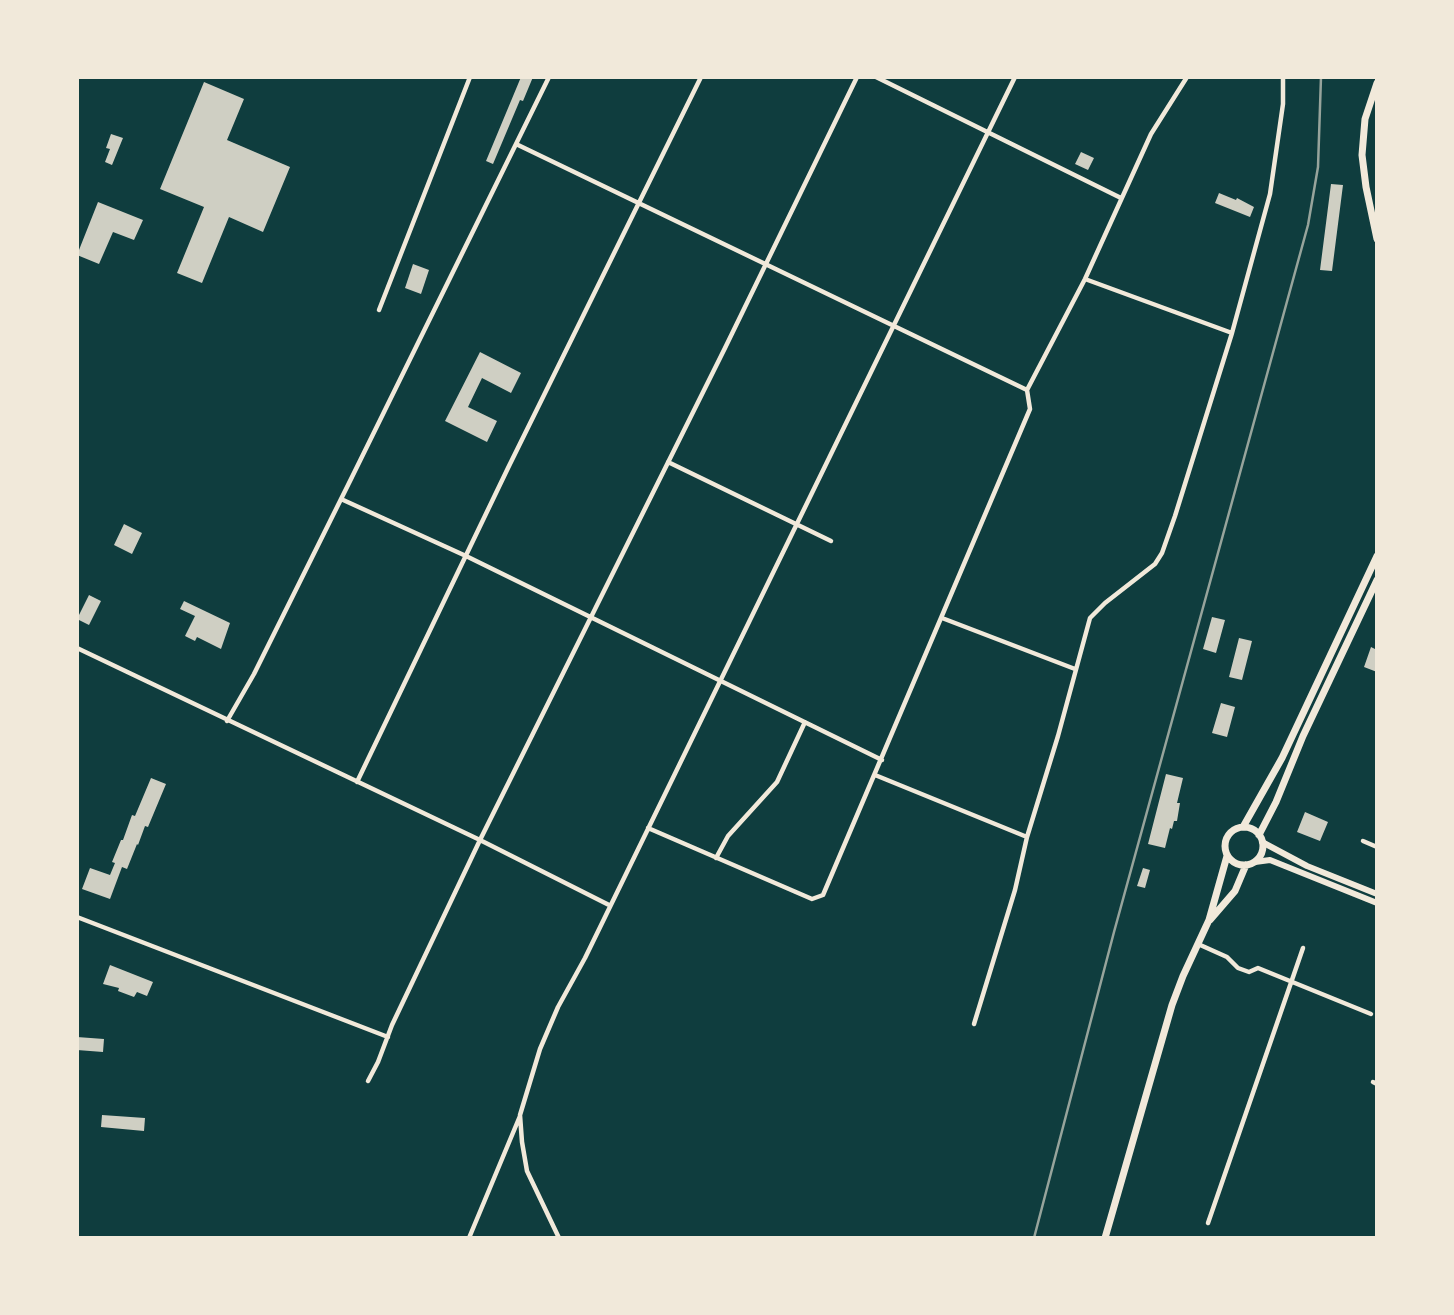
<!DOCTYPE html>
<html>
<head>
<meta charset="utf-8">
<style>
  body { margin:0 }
  #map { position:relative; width:1454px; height:1315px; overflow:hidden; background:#0f3d3e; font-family:Jost,sans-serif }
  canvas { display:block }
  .frame { position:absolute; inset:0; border:79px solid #f1e9da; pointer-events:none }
</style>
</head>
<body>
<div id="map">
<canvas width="1454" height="1315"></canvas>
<div class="frame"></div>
</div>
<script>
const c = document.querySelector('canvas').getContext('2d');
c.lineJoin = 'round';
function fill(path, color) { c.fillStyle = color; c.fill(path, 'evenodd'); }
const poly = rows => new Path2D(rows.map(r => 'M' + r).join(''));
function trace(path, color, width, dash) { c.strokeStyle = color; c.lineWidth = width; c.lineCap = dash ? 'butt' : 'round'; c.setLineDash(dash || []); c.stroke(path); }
const building = poly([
  [521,77,533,77,523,101,520,100,493,164,486,161],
  [204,82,244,99,227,140,290,167,263,232,229,217,202,283,177,273,204,207,160,189],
  [111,134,123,138,112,165,105,162,110,149,106,148],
  [1081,152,1094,158,1088,170,1075,164],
  [1331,184,1343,185,1332,271,1320,270],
  [1219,193,1236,200,1237,198,1254,207,1250,217,1215,203],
  [98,202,143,220,134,240,113,232,99,264,77,255],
  [413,264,429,270,421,294,405,288],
  [480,352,521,373,511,393,482,378,468,407,497,421,487,442,445,421],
  [124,524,142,533,132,554,114,545],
  [89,595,101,601,89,625,77,619],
  [184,601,230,623,221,649,197,637,195,641,185,636,195,616,180,609],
  [1212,617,1225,620,1216,653,1203,649],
  [1239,638,1252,641,1242,680,1229,677],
  [1371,647,1377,650,1377,672,1364,667],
  [1221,703,1235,707,1227,737,1212,733],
  [1166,774,1183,778,1177,803,1180,803,1177,821,1174,821,1172,829,1170,828,1165,848,1148,844],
  [151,778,166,784,148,827,145,826,138,845,137,844,127,869,122,867,110,899,82,889,90,868,110,875,115,863,112,862,121,840,123,840,132,815,135,816],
  [1305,812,1328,822,1320,841,1297,832],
  [1143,868,1150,870,1145,888,1137,886],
  [110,965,153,982,147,996,137,992,134,997,118,991,119,988,103,984],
  [77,1037,104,1039,103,1052,77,1050],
  [102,1115,145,1118,144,1131,101,1127]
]);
const minor = poly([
  [876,77,1121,198],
  [516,144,1027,390],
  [1085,279,1232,333],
  [379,310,470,77],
  [668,462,831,541],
  [341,499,466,556,882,760],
  [942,618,1075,669],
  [77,648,480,840,609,905],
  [227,721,254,674,352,477,549,77],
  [875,775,1027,837],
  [357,782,508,468,701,77],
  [648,828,812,899,823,895,1030,409,1027,390,1085,279,1151,134,1187,77],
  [1363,841,1377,847],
  [716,858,728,836,777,782,805,722],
  [77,917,388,1037],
  [1198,944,1227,957,1238,968,1249,972,1258,968,1371,1014],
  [974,1024,1015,890,1027,837,1058,736,1090,618,1105,603,1155,564,1162,553,1175,516,1232,333,1270,194,1283,104,1283,77],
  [368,1081,378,1062,392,1025,480,840,725,348,857,77],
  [1373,1082,1377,1084],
  [1208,1223,1303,948],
  [469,1238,520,1116],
  [559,1238,527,1171,522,1142,520,1115,540,1049,558,1007,585,958,1015,77]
]);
const secondary = poly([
  [1262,842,1307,866,1377,894],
  [1255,862,1270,860,1377,903]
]);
const primary = poly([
  [1377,83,1365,119,1362,155,1366,187,1377,239],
  [1243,827,1282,758,1377,556],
  '1225 846a19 19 0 1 1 38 0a19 19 0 1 1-38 0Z',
  [1259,835,1276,802,1303,736,1377,580],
  [1210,920,1235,891,1246,865],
  [1105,1238,1172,1005,1183,976,1209,920,1227,856]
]);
const rail = poly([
  [1034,1238,1114,932,1308,225,1318,167,1321,77]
]);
fill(building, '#cfcfc3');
trace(minor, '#f1e9da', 4.5);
trace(secondary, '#f1e9da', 6);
trace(primary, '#f1e9da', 7);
trace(rail, '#97a49c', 2.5);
</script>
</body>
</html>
